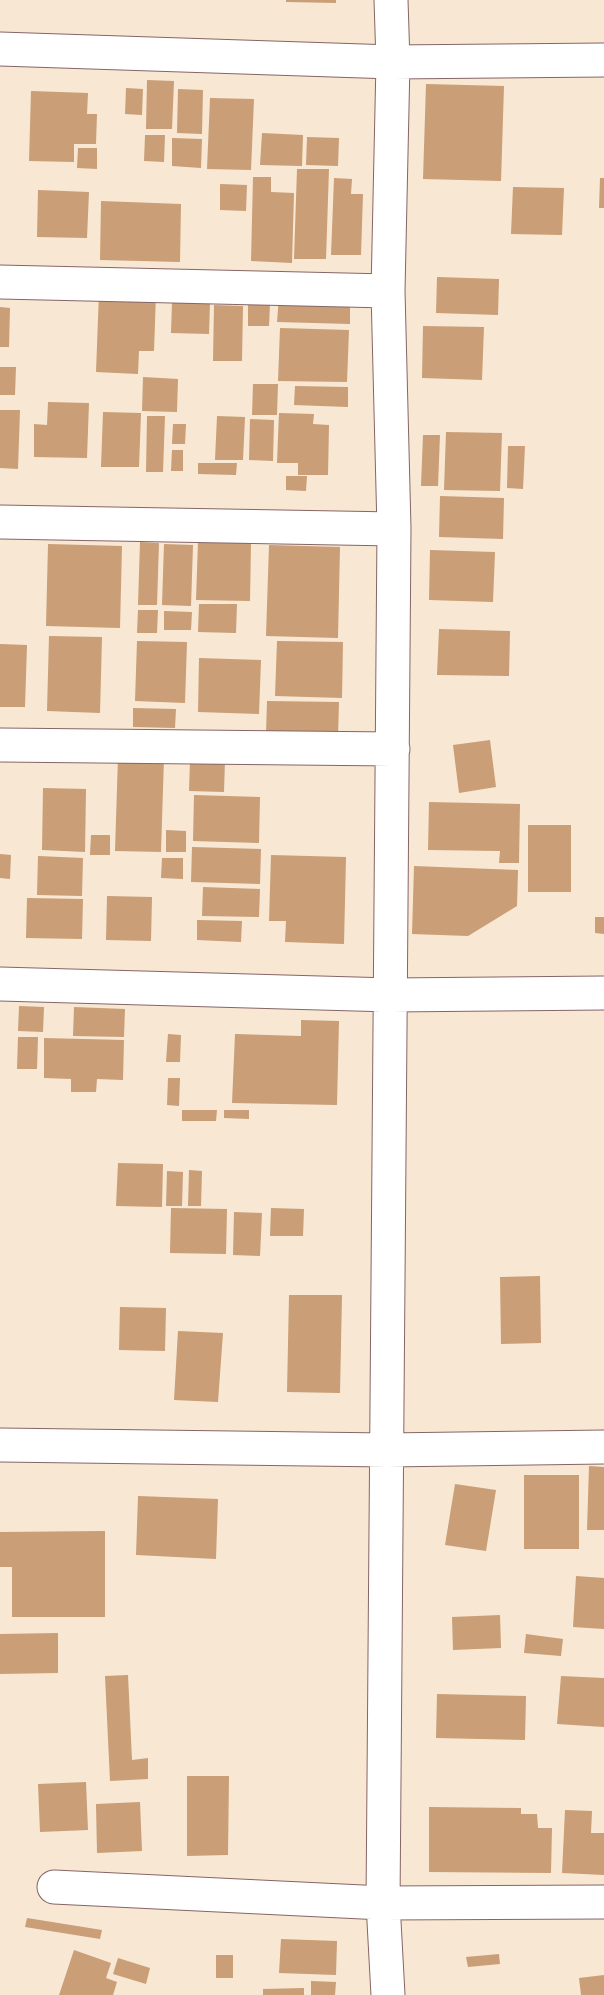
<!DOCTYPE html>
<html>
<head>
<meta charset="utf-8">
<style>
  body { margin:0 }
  canvas { display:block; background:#f7e7d3 }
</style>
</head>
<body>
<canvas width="604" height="1995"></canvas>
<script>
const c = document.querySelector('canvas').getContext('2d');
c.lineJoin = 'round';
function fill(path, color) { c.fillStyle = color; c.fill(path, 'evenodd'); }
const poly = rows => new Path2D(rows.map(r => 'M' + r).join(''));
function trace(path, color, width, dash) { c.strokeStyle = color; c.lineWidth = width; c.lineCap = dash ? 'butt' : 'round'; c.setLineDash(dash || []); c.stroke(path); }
const building = poly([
  [286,0,336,0,336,3,286,2],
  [147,80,174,81,172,129,146,129],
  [426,84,504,86,501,181,423,179],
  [126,88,143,89,142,115,125,114],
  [178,89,203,90,202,134,177,133],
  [31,91,88,93,87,114,97,114,96,144,74,144,74,162,29,161],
  [210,98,254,99,251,170,207,169],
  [262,133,303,135,302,166,260,165],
  [145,135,165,135,164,162,144,161],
  [307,137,339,138,338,166,306,165],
  [172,138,202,139,201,168,172,166],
  [78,148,97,148,97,169,77,168],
  [297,169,329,169,326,259,294,259],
  [253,177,271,177,271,192,294,193,292,263,251,261],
  [334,178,352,179,351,194,363,194,361,255,331,255],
  [600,178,604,178,604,208,599,208],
  [220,184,247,185,246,211,220,210],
  [513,187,564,188,562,235,511,234],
  [38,190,89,192,87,238,37,237],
  [101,201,181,204,180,262,100,260],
  [437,277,499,279,498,315,436,313],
  [99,292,156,294,154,351,139,351,138,374,96,372],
  [279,296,350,298,350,324,277,322],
  [172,302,210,303,209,334,171,333],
  [248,304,270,304,269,326,248,326],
  [214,305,243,306,242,361,213,361],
  [0,307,10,308,9,347,0,347],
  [423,326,484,327,482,380,422,378],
  [280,328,349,330,347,382,278,381],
  [0,367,16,367,15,395,0,395],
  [143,377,178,379,177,412,142,411],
  [253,384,278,384,277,415,252,415],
  [295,386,348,387,348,407,294,405],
  [48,402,89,403,87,458,34,457,34,424,47,425],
  [0,410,20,410,18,469,0,468],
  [103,412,141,413,139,467,101,467],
  [279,413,314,414,313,424,329,425,328,475,298,475,298,463,277,463],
  [147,416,165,416,163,472,146,472],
  [217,416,245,417,243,460,215,460],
  [250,419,274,420,273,461,249,460],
  [173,424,186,424,185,444,172,444],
  [446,432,502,433,500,491,444,490],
  [423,435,440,435,438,486,421,486],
  [508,446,525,446,523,489,507,488],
  [172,450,183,450,183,471,171,471],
  [198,463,237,463,236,475,198,474],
  [286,476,307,476,306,491,286,490],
  [440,496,504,498,503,539,439,537],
  [140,542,159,543,157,605,138,605],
  [198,542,251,543,250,601,196,600],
  [48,544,122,546,120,628,46,626],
  [164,544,193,545,191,606,162,605],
  [269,545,340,547,338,638,266,636],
  [430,550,495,552,493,602,429,600],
  [199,604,237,604,236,633,198,632],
  [138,610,158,610,157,633,137,633],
  [164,611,192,612,191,630,164,630],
  [439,629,510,631,509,676,437,675],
  [49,636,102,637,100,713,47,711],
  [137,641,187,642,185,703,135,701],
  [277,641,343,642,342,698,275,696],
  [0,644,27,645,25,707,0,707],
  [199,658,261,660,259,714,198,712],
  [267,701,339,702,338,736,266,734],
  [133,708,176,709,175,728,133,727],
  [490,740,496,787,459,793,453,745],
  [118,757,164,758,161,852,115,851],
  [190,760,225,760,224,792,189,791],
  [43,788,86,789,85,852,42,850],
  [194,795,260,797,259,843,193,841],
  [429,802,520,804,519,863,499,863,500,851,428,850],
  [528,825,571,825,571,892,528,892],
  [166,830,186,831,186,852,166,852],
  [91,835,110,835,110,855,90,855],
  [192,847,261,849,260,884,191,882],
  [0,854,11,855,10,879,0,878],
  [271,855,346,857,344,944,285,942,286,921,269,921],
  [38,856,83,858,82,896,37,895],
  [162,858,183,858,183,879,161,878],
  [414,866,518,870,517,906,468,936,412,934],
  [203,887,260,889,259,917,202,916],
  [107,896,152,897,151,941,106,940],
  [27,898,83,899,82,939,26,938],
  [595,917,604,917,604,934,595,933],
  [197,920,242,921,241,942,197,940],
  [19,1006,44,1007,43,1032,18,1031],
  [74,1007,125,1009,124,1037,73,1036],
  [301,1020,339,1021,337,1105,232,1103,235,1034,301,1036],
  [168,1034,181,1035,180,1062,166,1062],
  [18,1037,38,1037,37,1069,17,1069],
  [44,1038,124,1040,123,1080,97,1079,96,1092,71,1092,71,1079,44,1078],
  [168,1078,180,1078,179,1106,167,1105],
  [182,1110,217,1110,216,1121,182,1121],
  [224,1110,249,1110,249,1119,224,1118],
  [118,1163,163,1164,162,1207,116,1206],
  [189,1170,202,1171,201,1206,188,1206],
  [167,1171,183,1172,182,1206,166,1206],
  [171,1208,227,1209,226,1254,170,1253],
  [271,1208,304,1209,303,1236,270,1236],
  [234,1212,262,1213,260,1256,233,1255],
  [540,1276,541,1343,501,1344,500,1277],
  [289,1295,342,1295,340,1393,287,1392],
  [120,1307,166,1308,165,1351,119,1350],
  [178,1331,223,1333,218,1402,174,1400],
  [589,1466,604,1467,604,1530,587,1530],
  [524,1475,579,1475,579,1549,524,1549],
  [455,1484,496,1490,486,1551,445,1545],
  [138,1496,218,1499,216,1559,136,1555],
  [105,1531,105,1617,12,1617,12,1567,0,1567,0,1532],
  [576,1576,604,1578,604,1629,573,1627],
  [500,1615,501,1648,453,1650,452,1617],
  [58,1633,58,1673,0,1674,0,1634],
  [526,1634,563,1639,561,1656,524,1653],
  [128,1675,132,1760,148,1758,148,1779,110,1781,105,1676],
  [561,1676,604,1678,604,1727,557,1724],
  [437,1694,526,1696,525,1740,436,1738],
  [187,1776,229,1776,228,1855,187,1856],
  [86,1782,88,1830,40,1832,38,1784],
  [140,1802,142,1851,97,1853,96,1804],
  [429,1807,521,1808,521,1814,537,1814,538,1828,552,1828,551,1873,429,1872],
  [565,1810,592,1811,591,1833,604,1833,604,1875,562,1873],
  [27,1918,102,1930,100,1939,25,1927],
  [281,1939,337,1941,336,1975,279,1973],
  [74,1950,111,1963,106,1978,117,1982,113,1995,59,1995],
  [499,1954,500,1964,468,1967,466,1957],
  [216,1955,233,1955,233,1978,216,1978],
  [118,1958,150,1968,146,1984,113,1974],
  [604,1975,604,1995,581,1995,579,1978],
  [311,1981,336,1982,335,1995,311,1995],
  [304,1988,304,1995,263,1995,263,1989]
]);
const minor = poly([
  [0,49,393,62,604,60],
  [0,282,388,291],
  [0,522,394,529],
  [0,745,393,749],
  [0,984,391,995,604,993],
  [0,1445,387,1450,604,1447],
  [54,1887,383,1903,604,1902],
  [388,1995,383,1903,394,529,388,291,393,62,391,0]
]);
fill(building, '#ca9e76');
trace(minor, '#876566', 35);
trace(minor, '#fff', 33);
</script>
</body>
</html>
